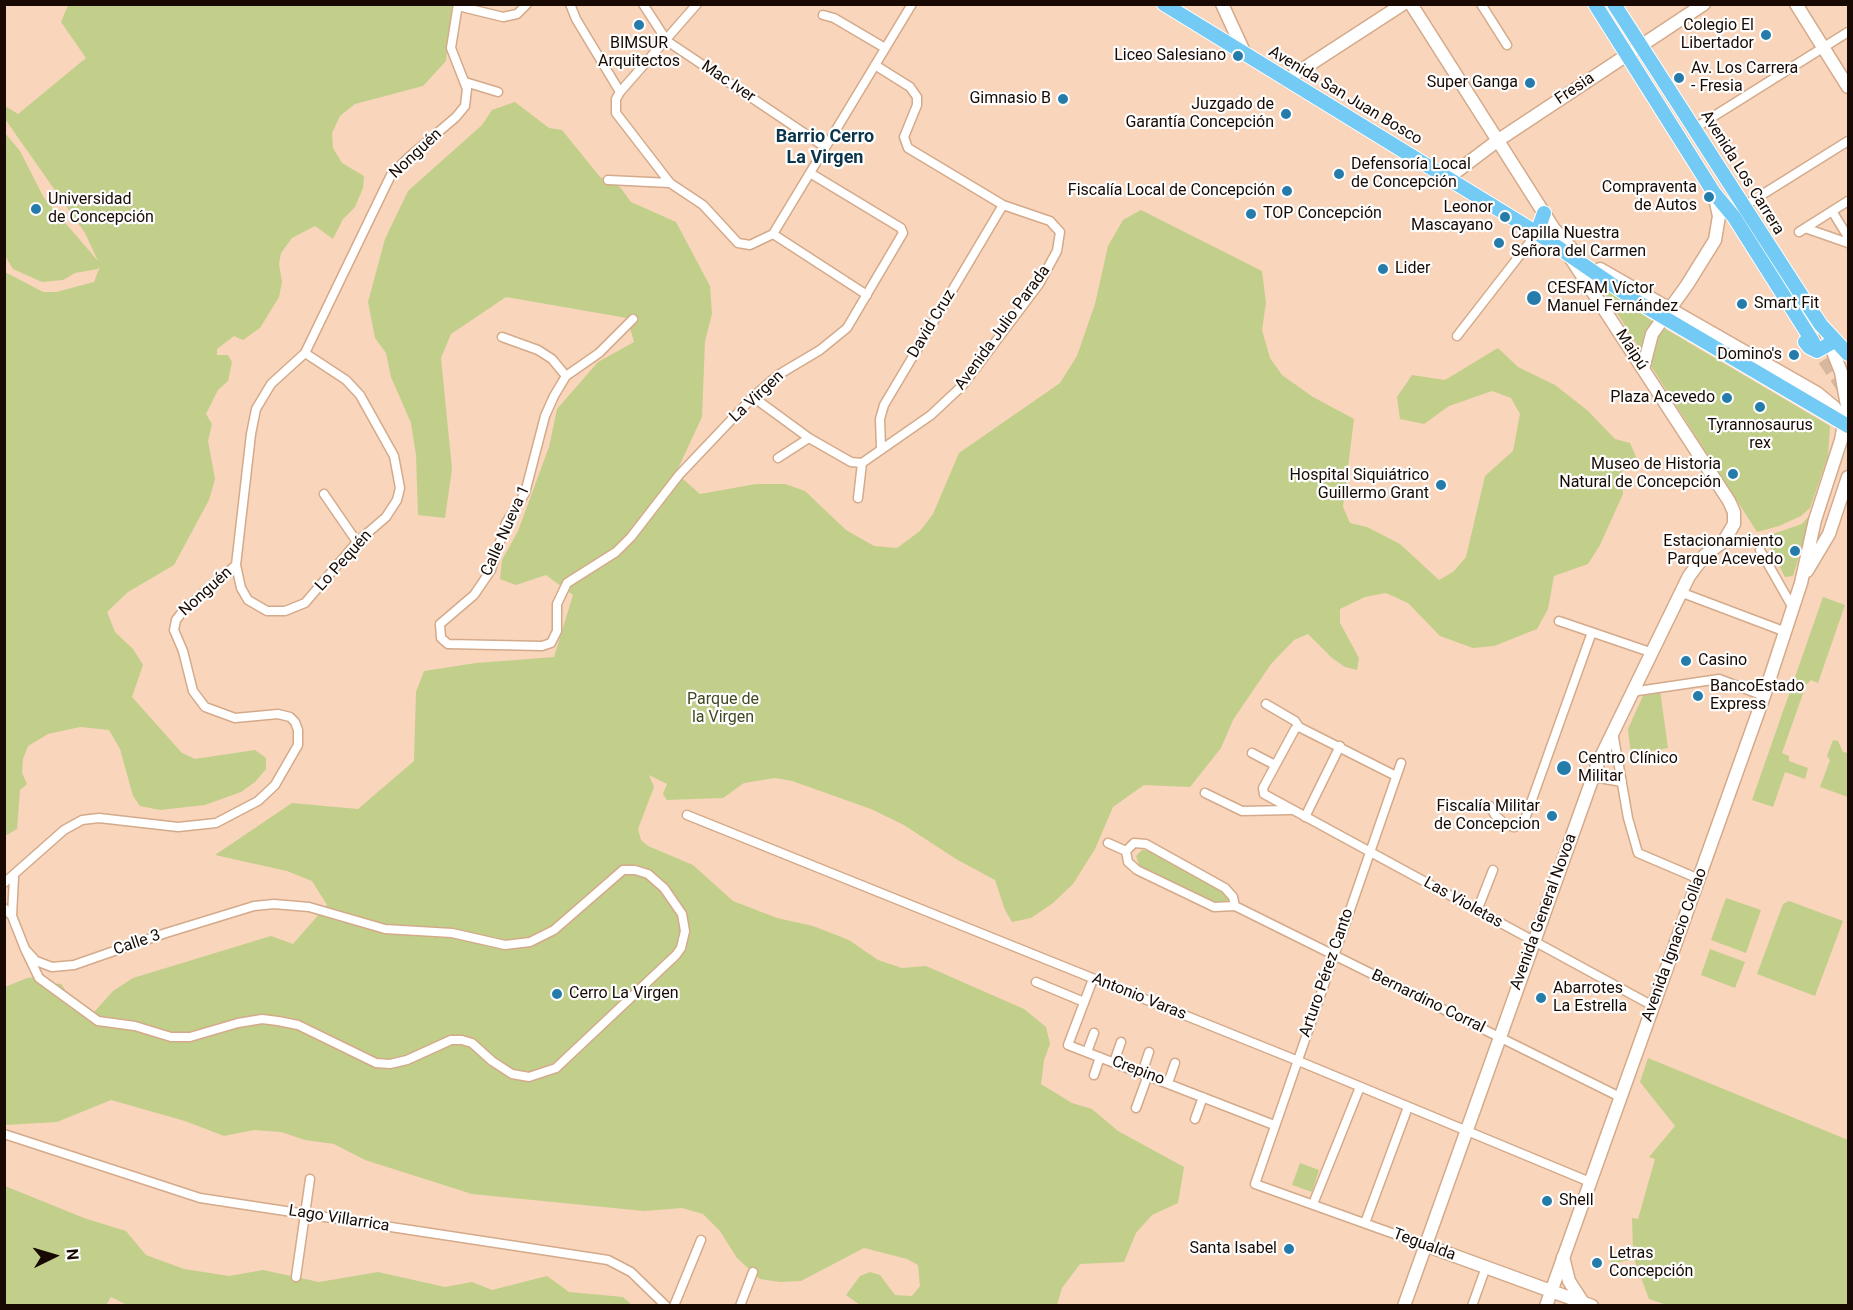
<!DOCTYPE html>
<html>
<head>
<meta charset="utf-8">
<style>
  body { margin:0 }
  #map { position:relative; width:1853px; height:1310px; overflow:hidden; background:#f9d5bb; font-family:Roboto,sans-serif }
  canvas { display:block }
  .frame { position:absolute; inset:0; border:6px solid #180a02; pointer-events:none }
  .north { position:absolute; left:24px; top:1226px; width:60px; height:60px; -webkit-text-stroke:4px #fefefe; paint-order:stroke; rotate:85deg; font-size:16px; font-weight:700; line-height:24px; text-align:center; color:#180a02 }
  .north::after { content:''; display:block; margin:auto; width:21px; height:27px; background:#180a02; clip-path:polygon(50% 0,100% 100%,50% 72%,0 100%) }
</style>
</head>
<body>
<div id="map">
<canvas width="1853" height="1310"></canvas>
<div class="frame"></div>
<div class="north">N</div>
</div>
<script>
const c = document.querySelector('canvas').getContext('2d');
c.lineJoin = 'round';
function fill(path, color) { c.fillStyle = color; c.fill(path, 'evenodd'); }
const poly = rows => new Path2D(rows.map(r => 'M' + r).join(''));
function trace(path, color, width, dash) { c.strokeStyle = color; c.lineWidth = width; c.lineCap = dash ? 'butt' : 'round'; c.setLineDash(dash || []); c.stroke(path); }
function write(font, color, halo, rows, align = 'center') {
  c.font = font + ' Roboto,sans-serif'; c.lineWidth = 4.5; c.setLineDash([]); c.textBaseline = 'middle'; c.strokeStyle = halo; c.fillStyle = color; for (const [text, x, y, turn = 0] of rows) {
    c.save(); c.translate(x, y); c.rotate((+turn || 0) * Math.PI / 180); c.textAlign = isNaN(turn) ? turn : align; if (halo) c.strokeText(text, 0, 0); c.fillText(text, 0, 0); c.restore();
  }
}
const green = poly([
  [68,5,452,5,446,61,423,86,355,104,340,116,332,133,333,148,342,163,364,176,363,188,355,207,343,219,333,239,315,226,292,238,281,253,279,264,282,282,279,297,260,328,243,340,234,336,217,349,217,355,228,355,232,362,228,381,218,390,206,414,212,424,208,441,215,479,209,500,174,565,128,592,107,612,115,632,133,649,143,665,132,697,182,753,195,759,255,750,266,758,266,769,255,782,241,792,205,805,160,810,140,806,133,796,120,749,109,730,80,727,48,734,28,746,23,759,22,773,27,784,20,790,17,829,5,836,5,272,43,292,56,292,94,282,99,269,98,266,98,269,75,273,63,280,42,282,13,269,5,256,5,133,20,151,44,198,98,261,85,233,5,119,5,106,18,114,86,58,61,22],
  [515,102,549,128,562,130,600,177,620,187,631,202,676,222,710,286,712,314,705,341,702,417,676,473,700,494,756,484,785,484,805,491,846,530,874,546,897,548,920,531,933,514,959,453,1060,383,1077,356,1095,304,1108,246,1123,220,1141,210,1262,271,1266,303,1262,330,1270,358,1282,375,1313,397,1354,419,1343,507,1350,523,1367,527,1400,544,1439,580,1453,572,1466,557,1485,476,1513,451,1520,414,1511,398,1492,391,1449,406,1424,424,1400,419,1397,397,1412,375,1445,380,1498,348,1518,367,1555,385,1587,410,1615,439,1630,443,1637,459,1622,465,1623,494,1600,545,1588,564,1554,576,1548,609,1537,629,1494,646,1473,648,1440,636,1408,603,1386,593,1365,597,1340,609,1340,623,1359,658,1357,670,1345,667,1332,658,1308,634,1294,640,1271,664,1233,720,1221,748,1190,787,1144,785,1113,807,1095,849,1073,884,1053,903,1031,918,1012,922,1005,910,995,880,956,859,904,825,871,809,792,781,775,778,744,783,723,798,667,800,663,794,667,784,649,775,654,787,638,829,641,840,648,846,693,865,733,901,777,918,813,926,849,940,878,960,902,968,926,966,1024,1009,1046,1027,1050,1044,1044,1060,1041,1084,1072,1103,1092,1109,1118,1131,1184,1167,1178,1203,1152,1215,1136,1233,1124,1262,1080,1264,1062,1288,1057,1305,860,1305,846,1295,860,1276,870,1272,880,1275,895,1295,912,1296,920,1286,918,1265,907,1259,864,1248,801,1281,780,1282,760,1279,737,1258,720,1231,703,1214,682,1208,644,1211,472,1194,365,1160,334,1144,305,1140,281,1132,254,1130,224,1136,185,1121,111,1100,57,1122,5,1125,5,987,27,978,38,977,46,983,61,984,87,1020,113,991,133,978,271,936,293,944,327,905,312,881,287,871,215,855,292,803,358,809,414,761,416,692,424,671,476,663,554,657,573,595,546,575,516,585,500,579,502,560,518,531,549,447,557,409,598,362,634,342,627,318,506,297,451,334,441,358,452,469,445,518,418,515,416,455,411,423,391,377,386,353,375,338,368,302,385,239,408,191,482,125,492,110],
  [1596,280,1652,321,1830,426,1828,456,1810,508,1801,516,1779,526,1757,532],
  [1809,516,1811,517,1793,576,1785,577,1764,537,1802,524],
  [1823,597,1845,605,1818,683,1811,680,1806,685,1782,753,1789,756,1789,761,1808,768,1805,779,1785,772,1773,807,1752,800],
  [1646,689,1660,690,1668,748,1631,755,1628,729],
  [1833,740,1838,741,1843,752,1848,753,1848,797,1820,787,1830,760,1827,756],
  [1142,850,1152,851,1222,891,1229,899,1227,904,1219,905,1140,868,1136,856],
  [1726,898,1761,910,1746,953,1711,940],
  [1789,901,1843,921,1815,996,1757,974,1783,904],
  [1710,949,1745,962,1735,988,1701,975],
  [1648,1058,1848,1140,1848,1305,1667,1305,1649,1299,1634,1259,1611,1264,1610,1257,1633,1252,1632,1218,1638,1219,1655,1159,1649,1157,1675,1126,1640,1082],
  [1300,1163,1319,1170,1312,1192,1292,1185],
  [5,1186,84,1218,126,1231,146,1255,184,1269,229,1276,263,1270,319,1282,378,1272,445,1287,472,1282,492,1290,547,1276,569,1292,623,1297,632,1305,129,1306,111,1297,106,1305,5,1306]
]);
const primaryTunnel = poly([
  [1813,342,1847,393]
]);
const street = poly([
  [570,4,576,19,620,92],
  [643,4,667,41,825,147],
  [697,4,620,92,616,99,616,113,670,183,703,205,738,243,750,245,773,234],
  [1481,4,1507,45],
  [458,6,503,17,517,14,527,4],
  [823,15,834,18,885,48],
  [465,82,498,92],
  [1695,128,1848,32],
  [608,180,670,183],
  [1744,206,1848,141],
  [1832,211,1848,237],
  [1805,228,1848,243],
  [1799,232,1848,201],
  [773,234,912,4],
  [773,234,867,295],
  [633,319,599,353,566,376,554,396,545,416,525,493,506,523,491,570,474,595,440,624,441,638,448,644,542,646,551,643,557,631,557,604,567,583,616,552,631,537,679,475,753,397,778,375,820,350,847,328,903,233,901,228,810,173],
  [1457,336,1537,233],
  [502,337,538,350,552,359,566,376],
  [305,353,346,380,360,395,394,456,400,488,397,500,386,517,357,542,305,603,285,611,267,611,248,600,241,588,236,565,251,434,256,409,271,384,305,353,391,175,409,157,456,117,465,106,467,89,451,48,458,4],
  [753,397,809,438,851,462,862,463,931,415,963,385,1039,284,1057,251,1060,232,1050,221,1003,205,908,148,904,137,917,105,917,97,910,87,875,65],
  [881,448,880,419,884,405,1003,205],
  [778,458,809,438],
  [324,494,357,542],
  [858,498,862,463],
  [1760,550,1793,608],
  [1680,592,1786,632],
  [1559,621,1650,652],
  [1631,692,1719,679,1764,696],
  [1266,704,1295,721,1299,727,1396,776],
  [1299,727,1295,729,1263,788,1264,794,1653,1006],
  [1613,732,1628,818,1638,853,1699,879],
  [1252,753,1275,765],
  [1401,763,1255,1184,1425,1245],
  [1593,777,1622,782],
  [1205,793,1242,811,1290,810],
  [1490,806,1495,815,1505,824,1514,827,1524,822,1592,632],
  [687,815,1296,1060,1590,1182],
  [1305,817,1340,746],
  [1108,843,1126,851],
  [4,883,64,830,82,820,99,818,178,827,216,823,258,801,275,785,298,745,298,730,295,722,290,717,278,714,235,718,205,707,193,691,183,651,174,630,176,620,183,611,236,565],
  [1235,906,1233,897,1225,888,1146,844,1134,843,1126,851,1128,862,1137,870,1214,907,1235,906,1620,1097],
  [4,908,12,916,25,949,36,961,52,967,74,965,166,933,254,906,274,904,309,907,385,929,452,933,505,945,530,942,554,930,623,870,635,870,648,874,664,888,682,914,685,931,681,948,676,955,556,1068,529,1077,512,1074,492,1061,472,1043,462,1040,451,1040,407,1060,390,1064,376,1063,298,1025,278,1021,262,1019,238,1023,190,1037,171,1037,135,1026,98,1021,39,978,25,949],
  [1477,911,1493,870],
  [12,916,14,877],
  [1093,979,1068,1045,1274,1125],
  [1036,982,1084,1002],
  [1087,1052,1094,1033],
  [1114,1062,1121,1042],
  [1142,1073,1149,1052],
  [1094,1075,1100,1057],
  [1168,1083,1175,1063],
  [1136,1108,1148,1075],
  [1195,1119,1203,1097],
  [4,1134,200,1198,608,1260,631,1272,666,1306],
  [1313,1204,1360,1087],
  [1365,1223,1408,1107],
  [296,1277,310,1179],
  [674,1306,701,1240],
  [740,1306,753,1272],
  [1472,1306,1486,1267]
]);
const secondary = poly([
  [1222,4,1245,54],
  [1411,4,1554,229,1577,255],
  [1796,4,1848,87],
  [1286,80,1403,4],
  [1448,178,1497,141,1704,4],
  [1600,269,1817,393,1834,407,1845,423],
  [1643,369,1652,334,1687,285,1715,240,1719,216,1714,194],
  [1807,571,1829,534,1848,477],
  [1425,1245,1592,1306],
  [1563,1257,1569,1281,1582,1301],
  [1404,1306,1598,763,1689,576,1705,555,1724,541,1734,524,1734,512,1729,501,1570,257],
  [1546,1306,1764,696,1801,583,1815,520,1841,440,1847,406,1841,372,1826,334]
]);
const primary = poly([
  [1164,4,1537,233,1636,301,1848,426],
  [1595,4,1714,193,1734,217,1813,342],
  [1614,4,1805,301,1821,325,1848,354],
  [1537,233,1544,213],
  [1805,342,1809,347,1817,351,1831,343]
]);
const markers = [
  [639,25,6,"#257baa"],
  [1766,35,6,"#257baa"],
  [1238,56,6,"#257baa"],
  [1679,78,6,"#257baa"],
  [1530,83,6,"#257baa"],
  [1063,99,6,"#257baa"],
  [1286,114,6,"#257baa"],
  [1339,174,6,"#257baa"],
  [1287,191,6,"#257baa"],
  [1709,197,6,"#257baa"],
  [36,209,6,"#257baa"],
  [1251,214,6,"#257baa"],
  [1505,217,6,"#257baa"],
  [1499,243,6,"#257baa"],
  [1383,269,6,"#257baa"],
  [1534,298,8,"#257baa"],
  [1742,304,6,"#257baa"],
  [1794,355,6,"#257baa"],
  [1727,398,6,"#257baa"],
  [1760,407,6,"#257baa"],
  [1733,474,6,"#257baa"],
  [1441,485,6,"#257baa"],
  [1795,551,6,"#257baa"],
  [1686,661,6,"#257baa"],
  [1698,696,6,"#257baa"],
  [1564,768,8,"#257baa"],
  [1552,816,6,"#257baa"],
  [557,994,6,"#257baa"],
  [1541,998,6,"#257baa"],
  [1547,1201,6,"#257baa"],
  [1289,1249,6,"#257baa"],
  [1597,1263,6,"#257baa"]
];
const poiNames = [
  ["Colegio El",1754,26],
  ["Libertador",1754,44],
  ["BIMSUR",639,44,"center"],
  ["Arquitectos",639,62,"center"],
  ["Liceo Salesiano",1226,56],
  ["Av. Los Carrera",1691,69,"left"],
  ["- Fresia",1691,87,"left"],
  ["Super Ganga",1518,83],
  ["Gimnasio B",1051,99],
  ["Juzgado de",1274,105],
  ["Garantía Concepción",1274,123],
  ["Defensoría Local",1351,165,"left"],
  ["de Concepción",1351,183,"left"],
  ["Compraventa",1697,188],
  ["de Autos",1697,206],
  ["Fiscalía Local de Concepción",1275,191],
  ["Universidad",48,200,"left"],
  ["de Concepción",48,218,"left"],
  ["Leonor",1493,208],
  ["Mascayano",1493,226],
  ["TOP Concepción",1263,214,"left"],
  ["Capilla Nuestra",1511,234,"left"],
  ["Señora del Carmen",1511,252,"left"],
  ["Lider",1395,269,"left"],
  ["CESFAM Víctor",1547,289,"left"],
  ["Manuel Fernández",1547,307,"left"],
  ["Smart Fit",1754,304,"left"],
  ["Domino's",1782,355],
  ["Plaza Acevedo",1715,398],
  ["Tyrannosaurus",1760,426,"center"],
  ["rex",1760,444,"center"],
  ["Museo de Historia",1721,465],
  ["Natural de Concepción",1721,483],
  ["Hospital Siquiátrico",1429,476],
  ["Guillermo Grant",1429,494],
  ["Estacionamiento",1783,542],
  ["Parque Acevedo",1783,560],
  ["Casino",1698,661,"left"],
  ["BancoEstado",1710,687,"left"],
  ["Express",1710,705,"left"],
  ["Centro Clínico",1578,759,"left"],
  ["Militar",1578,777,"left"],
  ["Fiscalía Militar",1540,807],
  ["de Concepcion",1540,825],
  ["Abarrotes",1553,989,"left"],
  ["La Estrella",1553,1007,"left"],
  ["Cerro La Virgen",569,994,"left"],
  ["Shell",1559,1201,"left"],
  ["Santa Isabel",1277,1249],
  ["Letras",1609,1254,"left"],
  ["Concepción",1609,1272,"left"]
];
const streetNames = [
  ["Mac Iver",728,82,34],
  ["Fresia",1575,89,-34],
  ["Avenida San Juan Bosco",1345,96,31],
  ["Nonguén",416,154,-43],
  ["Avenida Los Carrera",1742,173,58],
  ["David Cruz",932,324,-59],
  ["Avenida Julio Parada",1003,328,-54],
  ["Maipú",1631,350,57],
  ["La Virgen",757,397,-43],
  ["Calle Nueva 1",506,531,-66],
  ["Lo Pequén",344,561,-48],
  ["Nonguén",206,592,-42],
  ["Las Violetas",1463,903,29],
  ["Avenida General Novoa",1544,912,-70],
  ["Calle 3",137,943,-19],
  ["Avenida Ignacio Collao",1675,945,-70],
  ["Arturo Pérez Canto",1327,973,-71],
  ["Antonio Varas",1139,997,22],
  ["Bernardino Corral",1428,1002,26],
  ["Crepino",1138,1071,21],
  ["Lago Villarrica",339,1219,9],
  ["Tegualda",1424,1245,20]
];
const parkNames = [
  ["Parque de",723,700],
  ["la Virgen",723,718]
];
const neighbourhoodNames = [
  ["Barrio Cerro",825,137],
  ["La Virgen",825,158]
];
fill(green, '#c1cf8b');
trace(primaryTunnel, '#d7b79f', 14, [14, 7]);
trace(street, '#d4aa8a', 11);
trace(secondary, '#d4aa8a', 15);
trace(primary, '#fff', 16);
trace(street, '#fff', 8);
trace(secondary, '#fff', 12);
trace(primary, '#73caf4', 14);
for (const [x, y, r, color] of markers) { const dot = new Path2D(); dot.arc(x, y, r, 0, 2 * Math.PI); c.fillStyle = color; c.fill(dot); trace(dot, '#fefefe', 2); }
write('16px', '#180a02', '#fefefe', poiNames, 'right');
write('16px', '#180a02', '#fefefe', streetNames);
write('16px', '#414820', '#fefefe', parkNames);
write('bold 18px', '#0c354b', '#fefefe', neighbourhoodNames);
</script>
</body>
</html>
